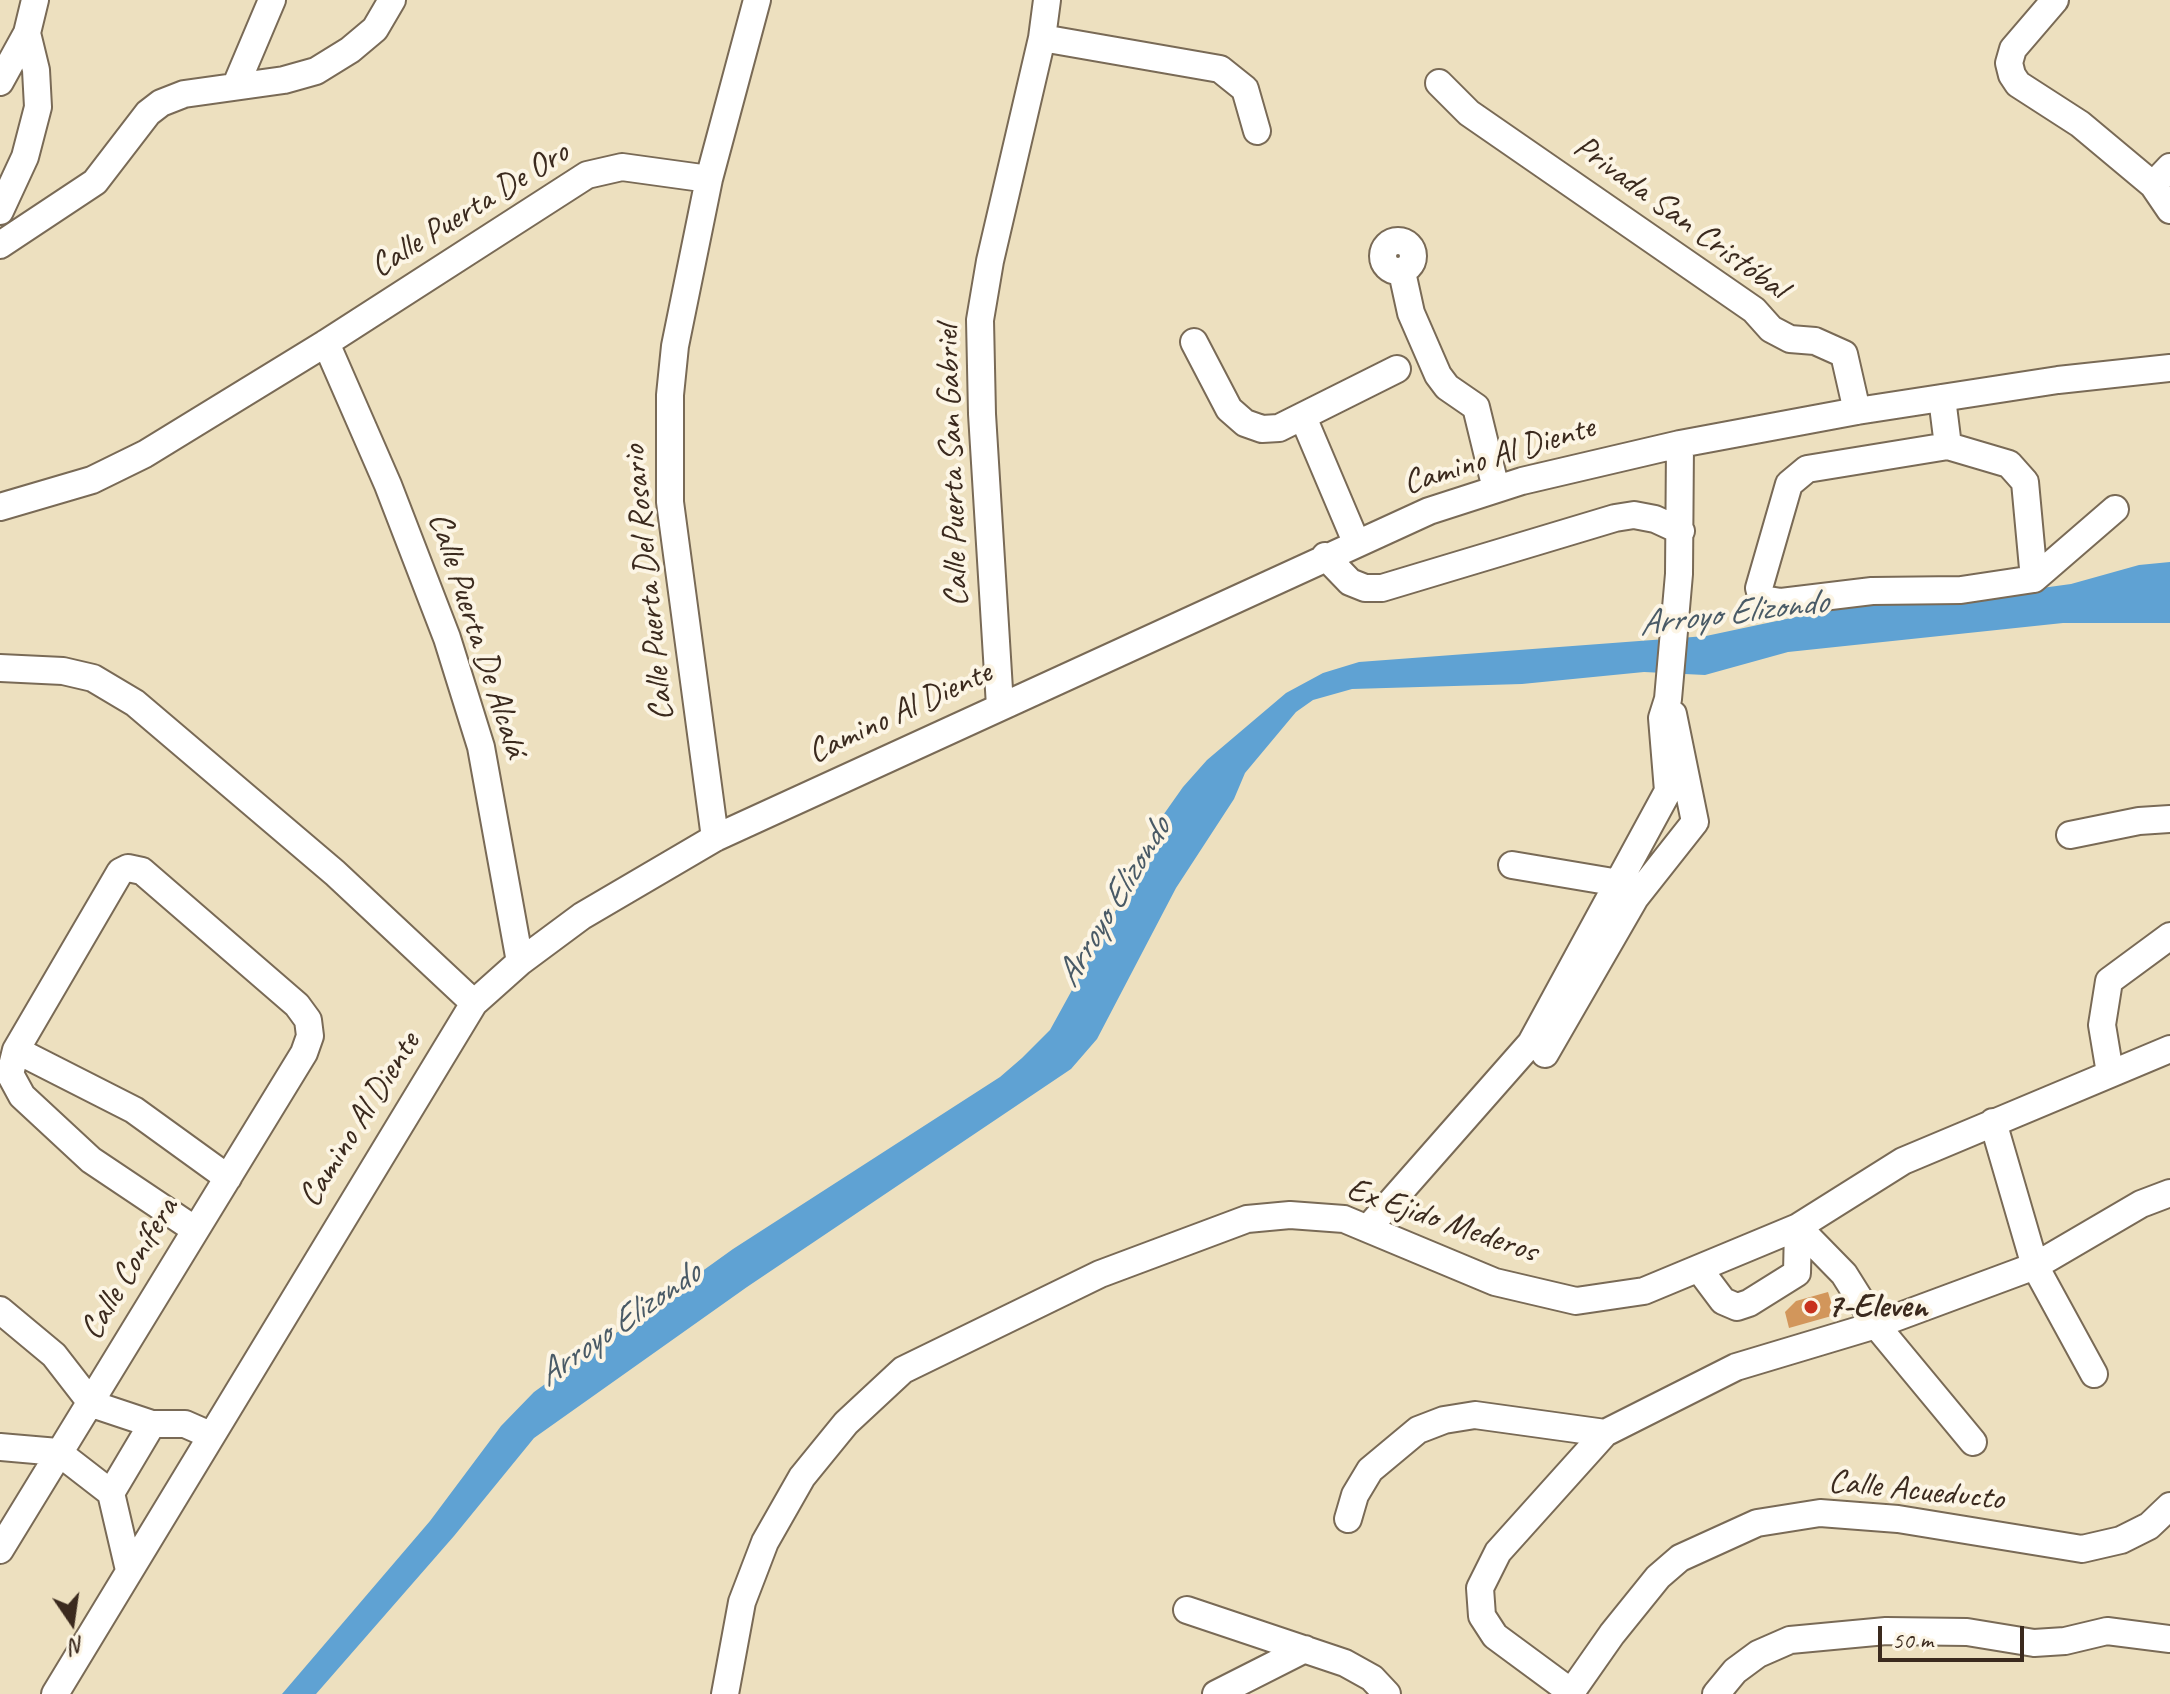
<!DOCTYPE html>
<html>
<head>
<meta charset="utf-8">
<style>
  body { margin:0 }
  #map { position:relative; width:2170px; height:1694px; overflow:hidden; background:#ede0bf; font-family:Caveat,sans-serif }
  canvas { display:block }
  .north { position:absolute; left:32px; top:1582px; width:80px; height:80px; -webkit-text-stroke:6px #fcf5e5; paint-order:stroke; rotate:167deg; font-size:22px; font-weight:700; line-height:32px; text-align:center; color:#3b2a1e }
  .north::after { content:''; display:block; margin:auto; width:28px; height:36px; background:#3b2a1e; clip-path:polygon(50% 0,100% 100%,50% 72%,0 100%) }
  .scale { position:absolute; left:1878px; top:1626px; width:146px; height:36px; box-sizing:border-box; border:4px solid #3b2a1e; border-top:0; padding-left:10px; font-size:24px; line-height:28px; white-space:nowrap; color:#3b2a1e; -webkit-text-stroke:6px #fcf5e5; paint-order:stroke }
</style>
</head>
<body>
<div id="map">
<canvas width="2170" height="1694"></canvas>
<div class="north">N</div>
<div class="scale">50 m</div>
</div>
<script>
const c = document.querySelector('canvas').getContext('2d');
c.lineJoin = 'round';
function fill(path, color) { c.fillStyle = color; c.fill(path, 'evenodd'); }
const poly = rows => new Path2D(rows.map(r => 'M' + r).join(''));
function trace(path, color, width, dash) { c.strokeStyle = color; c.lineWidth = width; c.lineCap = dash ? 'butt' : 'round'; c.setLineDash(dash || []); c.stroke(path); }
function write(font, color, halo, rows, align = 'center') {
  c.font = font + ' Caveat,sans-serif'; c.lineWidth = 8; c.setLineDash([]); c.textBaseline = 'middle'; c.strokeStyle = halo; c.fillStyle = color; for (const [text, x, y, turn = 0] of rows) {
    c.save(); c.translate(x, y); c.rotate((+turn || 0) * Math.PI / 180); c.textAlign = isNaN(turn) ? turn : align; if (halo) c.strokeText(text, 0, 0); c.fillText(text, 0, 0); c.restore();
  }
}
const water = poly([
  [2170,562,2170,623,2063,623,1788,652,1705,675,1644,672,1522,684,1352,689,1313,700,1296,712,1245,773,1234,799,1176,888,1097,1039,1071,1069,747,1287,534,1438,454,1536,316,1694,282,1694,430,1521,501,1426,534,1392,733,1249,1000,1077,1022,1058,1050,1030,1121,901,1159,821,1183,787,1207,760,1286,693,1323,673,1359,662,1706,636,1838,608,1976,597,2071,584,2139,565]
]);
const building = poly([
  [1828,1292,1835,1315,1789,1328,1785,1312,1796,1301]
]);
const minor = poly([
  [2055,0,2013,49,2009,63,2012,75,2018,84,2080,124,2153,185,2170,210],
  [1042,38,1220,69,1245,89,1257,131],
  [0,82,27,33,35,0],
  [1439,83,1469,113,1754,310,1771,329,1790,339,1815,341,1844,354,1857,411],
  [236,85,272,0],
  [2153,185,2170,167],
  [0,211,25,157,38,107,36,70,27,33],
  '1383 256a15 15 0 1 1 30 0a15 15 0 1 1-30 0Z',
  [0,245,95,182,148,113,161,103,184,94,284,80,316,71,350,50,375,29,392,0],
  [1402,272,1411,313,1438,375,1447,387,1476,407,1496,489],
  [1194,342,1229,409,1245,423,1262,429,1279,428,1397,369],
  [326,343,388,485,447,638,481,747,520,962],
  [1942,398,1948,446,1807,469,1789,484,1759,588,1762,599,1781,602,1872,591,1961,590,2034,579,2115,509],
  [1303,417,1356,542],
  [1948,446,2009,464,2025,482,2034,579],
  [0,507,92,480,145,454,326,343,587,175,622,167,709,179],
  [1325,556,1350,582,1365,588,1382,588,1615,518,1634,515,1655,519,1681,531],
  [0,668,63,671,93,678,135,703,335,873,474,1003],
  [1000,706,982,414,980,320,990,261,1042,38,1047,0],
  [2070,835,2139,821,2170,819],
  [715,838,670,502,670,395,675,346,709,179,757,0],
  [1512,865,1619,883,1629,893],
  [16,1050,134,1110,228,1178],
  [1545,1054,1635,898,1695,822,1673,714],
  [2110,1073,2102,1025,2109,981,2170,936],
  [1993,1122,2035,1266,2094,1374],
  [1369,1227,1531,1043,1668,791,1662,718,1668,699,1679,574,1680,444],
  [1798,1227,1844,1274,1876,1325,1973,1442],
  [1699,1269,1723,1301,1737,1307,1749,1303,1797,1273,1798,1227],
  [0,1310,54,1355,92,1404,152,1424,185,1424,210,1435],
  [0,1447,58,1452,111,1493,129,1570],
  [111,1493,152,1424],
  [1348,1519,1355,1495,1370,1470,1418,1430,1444,1420,1475,1415,1605,1433],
  [0,1550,304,1053,310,1036,308,1020,297,1005,142,871,128,868,120,872,16,1050,10,1074,22,1096,91,1160,194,1229],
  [1187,1610,1345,1663,1372,1678,1387,1694],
  [1571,1692,1495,1636,1482,1616,1480,1588,1498,1552,1605,1433,1736,1367,1876,1325,2035,1266,2141,1204,2170,1193],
  [55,1694,474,1003,520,962,582,916,715,838,1429,511,1522,481,1680,444,1857,411,2058,380,2170,368],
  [725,1694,742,1602,765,1542,802,1477,846,1423,903,1370,1100,1274,1247,1219,1290,1215,1344,1219,1495,1282,1576,1301,1644,1291,1798,1227,1903,1161,2170,1049],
  [1216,1694,1305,1649],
  [1570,1694,1612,1634,1658,1577,1680,1558,1757,1523,1820,1513,1898,1519,2082,1549,2121,1540,2149,1526,2170,1506],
  [1716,1694,1735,1671,1758,1654,1790,1640,1886,1631,1967,1632,2034,1643,2065,1641,2107,1631,2170,1639]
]);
const markers = [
  [1811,1307,8,"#c8321e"]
];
const streetNames = [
  ["Calle Puerta De Oro",470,210,-32],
  ["Privada San Cristóbal",1680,218,36],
  ["Camino Al Diente",1499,456,-17],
  ["Calle Puerta San Gabriel",953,466,-92],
  ["Calle Puerta Del Rosario",649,583,-96],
  ["Calle Puerta De Alcalá",477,635,72],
  ["Camino Al Diente",900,713,-25],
  ["Camino Al Diente",360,1120,-58],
  ["Ex Ejido Mederos",1442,1221,19],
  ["Calle Conífera",130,1269,-59],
  ["Calle Acueducto",1916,1491,6]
];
const poiNames = [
  ["7-Eleven",1827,1307]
];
const waterNames = [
  ["Arroyo Elizondo",1733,614,-7],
  ["Arroyo Elizondo",1114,903,-59],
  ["Arroyo Elizondo",619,1325,-35]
];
fill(water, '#5fa2d3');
fill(building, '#d2965b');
trace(minor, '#796a56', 30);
trace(minor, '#fff', 26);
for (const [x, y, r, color] of markers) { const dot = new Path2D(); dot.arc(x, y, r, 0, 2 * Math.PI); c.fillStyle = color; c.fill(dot); trace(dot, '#fcf5e5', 3); }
write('34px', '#3b2a1e', '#fcf5e5', streetNames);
write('bold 34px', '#3b2a1e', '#fcf5e5', poiNames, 'left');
write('italic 36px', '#495a66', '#fcf5e5', waterNames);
</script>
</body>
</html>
